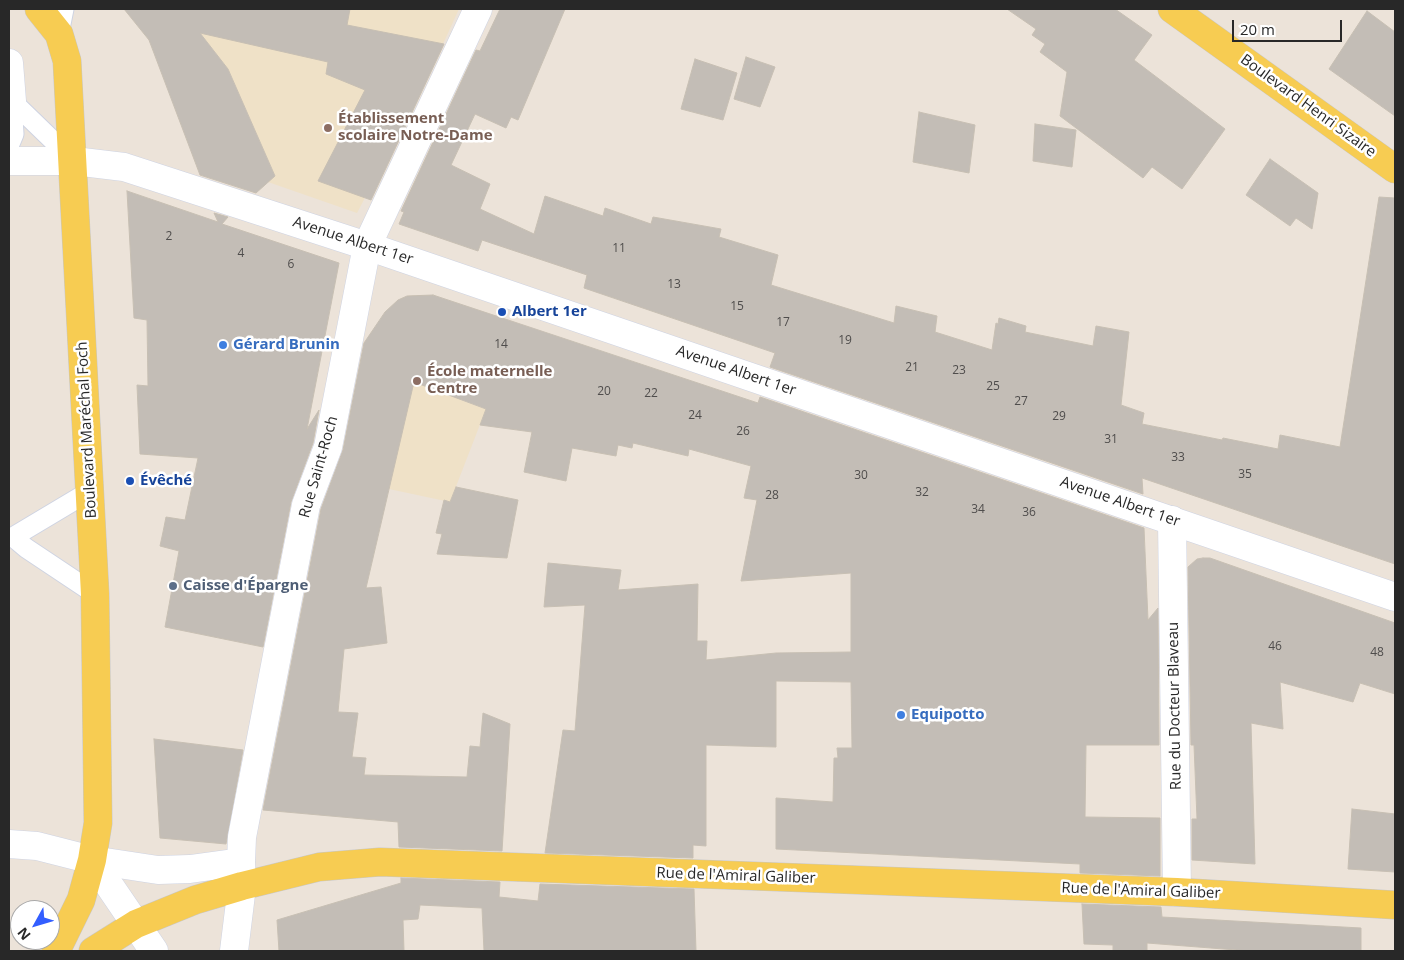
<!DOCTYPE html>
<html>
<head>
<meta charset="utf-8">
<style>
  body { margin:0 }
  #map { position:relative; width:1404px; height:960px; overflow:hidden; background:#ece3d9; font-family:"Open Sans",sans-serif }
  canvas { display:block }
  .frame { position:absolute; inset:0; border:10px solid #282828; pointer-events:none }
  .north { position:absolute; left:10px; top:900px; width:50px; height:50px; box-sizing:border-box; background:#fff; border:1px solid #a9a9a9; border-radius:50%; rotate:231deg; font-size:14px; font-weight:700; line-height:20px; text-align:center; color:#282828 }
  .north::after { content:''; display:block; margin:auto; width:18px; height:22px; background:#335eff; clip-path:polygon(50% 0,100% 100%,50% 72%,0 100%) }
  .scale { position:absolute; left:1232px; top:20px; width:110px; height:22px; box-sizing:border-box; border:2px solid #282828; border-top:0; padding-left:6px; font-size:15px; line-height:18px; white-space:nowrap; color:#282828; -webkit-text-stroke:4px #fff; paint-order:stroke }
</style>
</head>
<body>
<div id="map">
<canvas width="1404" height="960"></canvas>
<div class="frame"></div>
<div class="north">N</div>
<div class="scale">20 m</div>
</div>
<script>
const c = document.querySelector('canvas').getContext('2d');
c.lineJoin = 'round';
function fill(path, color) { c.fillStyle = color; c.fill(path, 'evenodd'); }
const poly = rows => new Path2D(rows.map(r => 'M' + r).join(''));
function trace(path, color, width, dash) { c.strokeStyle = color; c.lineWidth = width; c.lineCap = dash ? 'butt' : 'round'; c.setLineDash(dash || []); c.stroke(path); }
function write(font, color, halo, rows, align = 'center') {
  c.font = font + ' "Open Sans",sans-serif'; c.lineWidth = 5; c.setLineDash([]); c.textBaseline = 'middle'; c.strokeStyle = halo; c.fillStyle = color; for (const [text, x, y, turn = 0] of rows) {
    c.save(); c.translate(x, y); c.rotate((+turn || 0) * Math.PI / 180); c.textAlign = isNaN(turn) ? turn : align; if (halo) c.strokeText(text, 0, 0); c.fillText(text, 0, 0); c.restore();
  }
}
const education = poly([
  [124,9,459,9,426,81,357,213,268,182,275,176,228,69,185,13,149,40],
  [417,295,433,295,487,313,461,400,486,409,450,502,389,489,378,325,385,312,398,300,407,296]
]);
const building = poly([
  [124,9,350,9,347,25,444,44,371,200,318,181,365,90,326,74,328,62,200,33,228,69,275,176,256,193,200,175,149,40,124,9],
  [500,9,565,9,518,120,511,117,506,128,475,114,451,165,490,184,480,209,534,234,545,196,603,216,605,208,651,224,653,217,721,229,719,237,778,255,771,285,894,323,896,306,937,316,935,332,992,350,996,323,998,324,999,318,1026,326,1025,332,1093,346,1096,326,1129,332,1121,405,1144,413,1142,424,1222,440,1223,438,1278,449,1280,435,1340,447,1379,197,1395,198,1395,564,1142,478,1143,494,770,367,775,353,584,288,587,275,482,240,478,251,399,224,404,212,401,211,476,50,480,51,500,9],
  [1007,9,1115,9,1152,35,1134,60,1225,129,1182,189,1152,167,1143,178,1060,116,1067,72,1040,52,1045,44,1032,35,1036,29,1007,9],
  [1367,11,1395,32,1395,116,1329,69,1367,11],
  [746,57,775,67,760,107,734,99,746,57],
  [695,59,737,73,723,120,681,109,695,59],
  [919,112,975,125,969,173,913,162,919,112],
  [1035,124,1076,130,1072,167,1033,161,1035,124],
  [1270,159,1318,193,1312,229,1296,218,1290,226,1246,195,1270,159],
  [127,191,218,222,214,213,228,217,222,224,339,263,307,429,319,410,313,443,291,502,263,647,165,627,179,551,160,546,163,532,166,517,185,520,198,458,140,454,137,385,148,386,147,320,134,318,127,191],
  [433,295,758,403,760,397,1144,528,1148,620,1158,608,1159,745,1086,745,1085,817,1160,818,1160,876,1080,873,1080,864,776,849,776,798,833,802,834,758,838,758,837,748,852,748,851,682,776,681,776,747,706,745,706,846,693,845,693,858,545,853,563,730,575,731,585,605,544,607,548,563,621,570,618,590,698,584,697,641,707,641,706,660,776,653,851,652,851,573,741,581,757,500,744,498,751,466,689,449,688,456,633,443,632,448,618,445,616,456,572,448,566,481,524,472,532,432,480,425,486,409,414,382,366,588,381,587,387,643,344,649,338,712,358,713,352,757,366,758,364,775,467,777,470,746,480,747,483,713,510,724,502,851,399,847,398,822,263,810,321,509,343,450,364,343,385,312,398,300,407,296,433,295],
  [456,487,518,500,507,558,437,554,442,534,436,533,444,500,450,502,456,487],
  [1203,558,1210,558,1395,623,1395,694,1360,683,1353,702,1280,682,1283,729,1251,723,1255,864,1192,860,1192,819,1197,819,1194,745,1191,745,1188,567,1197,559,1203,558],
  [154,739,243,750,226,844,160,838,154,739],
  [1352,809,1395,814,1395,872,1348,869,1352,809],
  [401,878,500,882,499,897,538,901,540,884,694,889,696,951,484,951,482,908,420,905,418,919,403,920,404,951,279,951,277,920,401,883,401,878],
  [1082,904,1161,907,1162,917,1361,928,1361,951,1249,951,1147,943,1147,951,1113,951,1113,945,1084,944,1082,904]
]);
const service = poly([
  [59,34,64,9],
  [12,101,74,161],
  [9,146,14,134,12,101],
  [90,491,13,537,26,548,95,594]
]);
const minor = poly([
  [9,63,12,101],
  [9,161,74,161],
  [1172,520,1177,892],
  [9,844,37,846,92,860,158,870,190,869,241,862],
  [242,886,241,862,242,837,306,505,328,447,367,246,478,9]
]);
const tertiary = poly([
  [74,161,124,167,367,246,1395,597],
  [92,860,154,951],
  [234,951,242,886]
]);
const primary = poly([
  [39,9,59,34,67,61,95,594,98,823,92,860,81,900,56,951],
  [1172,9,1395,169],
  [93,951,136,924,195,900,242,886,319,867,380,862,1177,892,1395,905]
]);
const markers = [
  [328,128,5,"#8d6e63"],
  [502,312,5,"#1a4fb4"],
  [223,345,5,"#3f7fe0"],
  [417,381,5,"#8d6e63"],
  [130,481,5,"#1a4fb4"],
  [173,586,5,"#5c6f8a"],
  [901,715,5,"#3f7fe0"]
];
const numberNames = [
  ["2",169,237],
  ["11",619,249],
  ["4",241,254],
  ["6",291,265],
  ["13",674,285],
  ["15",737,307],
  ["17",783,323],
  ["19",845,341],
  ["14",501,345],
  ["21",912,368],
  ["23",959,371],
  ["25",993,387],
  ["20",604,392],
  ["22",651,394],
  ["27",1021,402],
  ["24",695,416],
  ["29",1059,417],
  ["26",743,432],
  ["31",1111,440],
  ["33",1178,458],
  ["35",1245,475],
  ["30",861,476],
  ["32",922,493],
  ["28",772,496],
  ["34",978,510],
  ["36",1029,513],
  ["46",1275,647],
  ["48",1377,653]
];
const streetNames = [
  ["Boulevard Henri Sizaire",1308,106,36],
  ["Avenue Albert 1er",353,241,18],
  ["Avenue Albert 1er",736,371,19],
  ["Boulevard Maréchal Foch",87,430,-93],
  ["Rue Saint-Roch",319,467,-74],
  ["Avenue Albert 1er",1120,502,19],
  ["Rue du Docteur Blaveau",1175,706,-91],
  ["Rue de l'Amiral Galiber",736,876,2],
  ["Rue de l'Amiral Galiber",1141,891,2]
];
const educationNames = [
  ["Établissement",338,119],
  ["scolaire Notre-Dame",338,136],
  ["École maternelle",427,372],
  ["Centre",427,389]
];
const transitNames = [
  ["Albert 1er",512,312],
  ["Évêché",140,481]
];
const shopNames = [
  ["Gérard Brunin",233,345],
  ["Equipotto",911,715]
];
const serviceNames = [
  ["Caisse d'Épargne",183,586]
];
fill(education, '#efe1c7');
fill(building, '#c3bdb6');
trace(building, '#c7bfb3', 1);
trace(service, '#ced3e2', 21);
trace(minor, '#ced3e2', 29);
trace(tertiary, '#ced3e2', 29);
trace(primary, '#c7c7c7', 29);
trace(service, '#fff', 19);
trace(minor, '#fff', 28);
trace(tertiary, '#fff', 28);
trace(primary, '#f7cc52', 28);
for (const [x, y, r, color] of markers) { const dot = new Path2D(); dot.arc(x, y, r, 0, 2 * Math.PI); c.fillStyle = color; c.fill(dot); trace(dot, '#fff', 2); }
write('12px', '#4f4d4c', null, numberNames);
write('15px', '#282828', '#fff', streetNames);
write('bold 15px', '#785e54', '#fff', educationNames, 'left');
write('bold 15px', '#164399', '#fff', transitNames, 'left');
write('bold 15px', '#366cbe', '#fff', shopNames, 'left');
write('bold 15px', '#4e5e75', '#fff', serviceNames, 'left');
</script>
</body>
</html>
